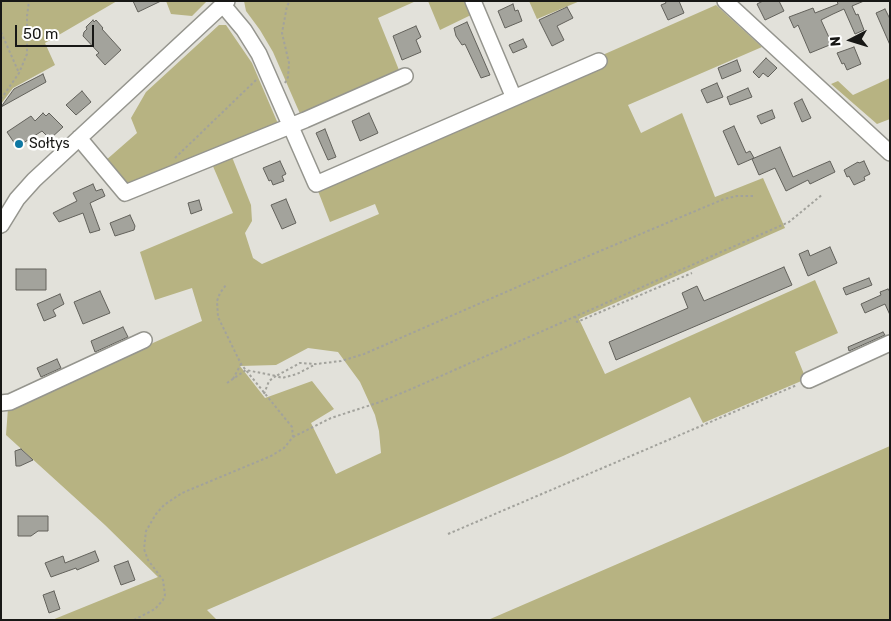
<!DOCTYPE html>
<html>
<head>
<meta charset="utf-8">
<style>
  body { margin:0 }
  #map { position:relative; width:891px; height:621px; overflow:hidden; background:#e2e1da; font-family:Rubik,sans-serif }
  canvas { display:block }
  .frame { position:absolute; inset:0; border:2px solid #181816; pointer-events:none }
  .north { position:absolute; left:826px; top:15px; width:50px; height:50px; -webkit-text-stroke:4px #fffffe; paint-order:stroke; rotate:265deg; font-size:14px; font-weight:700; line-height:20px; text-align:center; color:#181816 }
  .north::after { content:''; display:block; margin:auto; width:18px; height:22px; background:#181816; clip-path:polygon(50% 0,100% 100%,50% 72%,0 100%) }
  .scale { position:absolute; left:15px; top:25px; width:79px; height:22px; box-sizing:border-box; border:2px solid #181816; border-top:0; padding-left:6px; font-size:15px; line-height:18px; white-space:nowrap; color:#181816; -webkit-text-stroke:4px #fffffe; paint-order:stroke }
</style>
</head>
<body>
<div id="map">
<canvas width="891" height="621"></canvas>
<div class="frame"></div>
<div class="north">N</div>
<div class="scale">50 m</div>
</div>
<script>
const c = document.querySelector('canvas').getContext('2d');
c.lineJoin = 'round';
function fill(path, color) { c.fillStyle = color; c.fill(path, 'evenodd'); }
const poly = rows => new Path2D(rows.map(r => 'M' + r).join(''));
function trace(path, color, width, dash) { c.strokeStyle = color; c.lineWidth = width; c.lineCap = dash ? 'butt' : 'round'; c.setLineDash(dash || []); c.stroke(path); }
function write(font, color, halo, rows, align = 'center') {
  c.font = font + ' Rubik,sans-serif'; c.lineWidth = 5; c.setLineDash([]); c.textBaseline = 'middle'; c.strokeStyle = halo; c.fillStyle = color; for (const [text, x, y, turn = 0] of rows) {
    c.save(); c.translate(x, y); c.rotate((+turn || 0) * Math.PI / 180); c.textAlign = isNaN(turn) ? turn : align; if (halo) c.strokeText(text, 0, 0); c.fillText(text, 0, 0); c.restore();
  }
}
const green = poly([
  [1,1,117,1,45,43,55,65,13,88,1,104],
  [166,1,207,1,192,16,171,14],
  [244,1,416,1,378,18,401,75,301,116,273,52,260,30,246,11],
  [428,1,467,1,473,14,440,30],
  [529,1,580,1,537,19],
  [716,5,762,47,628,105,641,133,682,113,715,197,763,178,785,228,579,319,605,374,815,280,838,333,795,352,806,379,703,423,690,397,563,456,207,610,217,620,52,620,158,577,105,525,6,435,8,408,202,321,192,288,155,300,140,252,233,213,212,164,230,152,251,205,252,221,245,233,253,258,262,264,379,214,375,204,330,222,318,191,598,57],
  [308,348,338,352,360,382,375,415,379,431,381,453,336,474,311,423,334,409,312,381,265,398,240,366,276,365],
  [219,25,226,25,252,63,279,126,127,189,105,161,137,133,131,118,146,92],
  [890,78,890,119,877,124,831,84,838,81,853,95],
  [890,446,890,620,488,620]
]);
const building = poly([
  [133,1,161,1,138,12,133,1],
  [665,1,679,1,684,13,668,20,661,5,666,3,665,1],
  [763,1,779,1,784,11,765,20,757,4,763,1],
  [837,1,864,1,852,6,856,15,858,14,864,30,855,34,844,9,833,14,821,20,832,44,810,53,798,25,794,28,789,17,813,8,815,13,838,4,837,1],
  [513,4,515,11,518,10,522,21,505,28,498,11,513,4],
  [567,7,573,18,557,26,564,40,552,46,539,20,567,7],
  [885,9,890,19,890,45,876,13,885,9],
  [93,20,94,22,96,20,103,28,102,29,121,50,105,65,96,55,99,53,83,36,84,32,87,29,86,27,93,20],
  [467,22,490,75,481,78,465,44,462,45,456,36,454,28,467,22],
  [416,26,421,37,416,40,421,52,402,60,393,36,416,26],
  [523,39,527,47,513,53,509,45,523,39],
  [854,47,861,64,847,70,844,63,842,64,837,53,854,47],
  [766,58,777,68,768,77,763,73,759,78,753,72,766,58],
  [737,60,741,71,722,79,718,68,737,60],
  [43,74,46,82,1,107,14,89,43,74],
  [717,83,723,97,707,103,701,90,717,83],
  [748,88,752,97,730,105,727,97,748,88],
  [82,91,91,102,76,115,66,105,82,91],
  [802,99,811,118,802,122,794,103,802,99],
  [772,110,775,118,761,124,757,116,772,110],
  [43,113,46,116,49,113,63,127,50,139,42,131,17,147,7,132,31,116,35,121,43,113],
  [369,113,378,133,360,141,352,121,369,113],
  [734,126,746,153,750,151,754,158,738,165,723,131,734,126],
  [325,129,336,157,328,160,316,133,325,129],
  [780,147,793,177,830,161,835,172,810,184,808,180,786,191,775,168,759,175,752,159,780,147],
  [280,161,286,174,282,176,284,181,273,185,271,180,269,181,263,168,280,161],
  [864,161,870,174,864,177,865,180,854,185,849,176,847,177,844,170,858,162,859,163,864,161],
  [93,184,96,191,102,189,105,196,90,203,100,230,90,233,83,213,59,222,53,213,77,201,73,193,93,184],
  [286,199,296,223,282,229,271,205,286,199],
  [199,200,202,210,191,214,188,203,199,200],
  [130,215,135,226,134,230,115,236,110,223,130,215],
  [830,247,837,263,808,276,799,254,808,250,810,256,830,247],
  [784,267,792,285,616,360,609,342,688,308,682,293,697,286,704,301,784,267],
  [16,269,46,269,46,290,16,290,16,269],
  [869,278,872,285,846,295,843,288,869,278],
  [888,289,890,292,890,315,885,304,865,313,861,304,881,295,880,292,888,289],
  [100,291,110,313,83,324,74,302,100,291],
  [60,294,64,304,53,310,56,316,44,321,37,304,60,294],
  [123,327,128,337,95,352,91,341,123,327],
  [883,332,885,335,849,351,848,347,883,332],
  [57,359,61,368,41,377,37,368,57,359],
  [21,449,33,460,20,466,16,466,15,451,21,449],
  [18,516,48,516,48,531,38,531,31,536,18,536,18,516],
  [95,551,99,561,77,570,76,568,51,577,45,563,63,556,65,563,95,551],
  [128,561,135,580,121,585,114,566,128,561],
  [54,591,60,609,49,613,43,595,54,591]
]);
const path = poly([
  [1,32,19,73],
  [285,83,288,77,289,63,282,33,287,6,290,1],
  [1,99,19,73,27,54,27,16,29,1],
  [175,158,256,80],
  [575,316,577,322,692,273],
  [233,379,241,364],
  [227,383,246,370,276,376,300,363,316,364,341,361,364,354,593,254,724,199,737,196,753,196],
  [264,394,269,381,276,376,282,378,297,374,316,364],
  [293,437,331,418,380,402,416,387,789,222,823,194],
  [448,534,797,385],
  [134,620,155,609,163,600,165,595,163,580,148,560,144,549,146,531,156,514,164,505,182,493,271,456,284,448,293,437,292,427,241,364,218,317,217,301,220,293,226,285]
]);
const minor = poly([
  [473,1,514,98],
  [725,1,890,153],
  [223,5,244,30,259,54,316,184,599,61],
  [79,138,125,193,305,120,405,76],
  [1,225,17,199,34,180,227,1],
  [809,380,890,343],
  [1,403,10,402,144,340]
]);
const markers = [
  [19,144,5,"#0e78a3"]
];
const poiNames = [
  ["Sołtys",29,144]
];
fill(green, '#b7b382');
fill(building, '#a3a39c');
trace(building, '#62615b', 1);
trace(minor, '#95958e', 18);
trace(path, '#a2a29c', 2, [2.5, 2.5]);
trace(minor, '#fff', 15);
for (const [x, y, r, color] of markers) { const dot = new Path2D(); dot.arc(x, y, r, 0, 2 * Math.PI); c.fillStyle = color; c.fill(dot); trace(dot, '#fffffe', 2); }
write('14px', '#181816', '#fffffe', poiNames, 'left');
</script>
</body>
</html>
